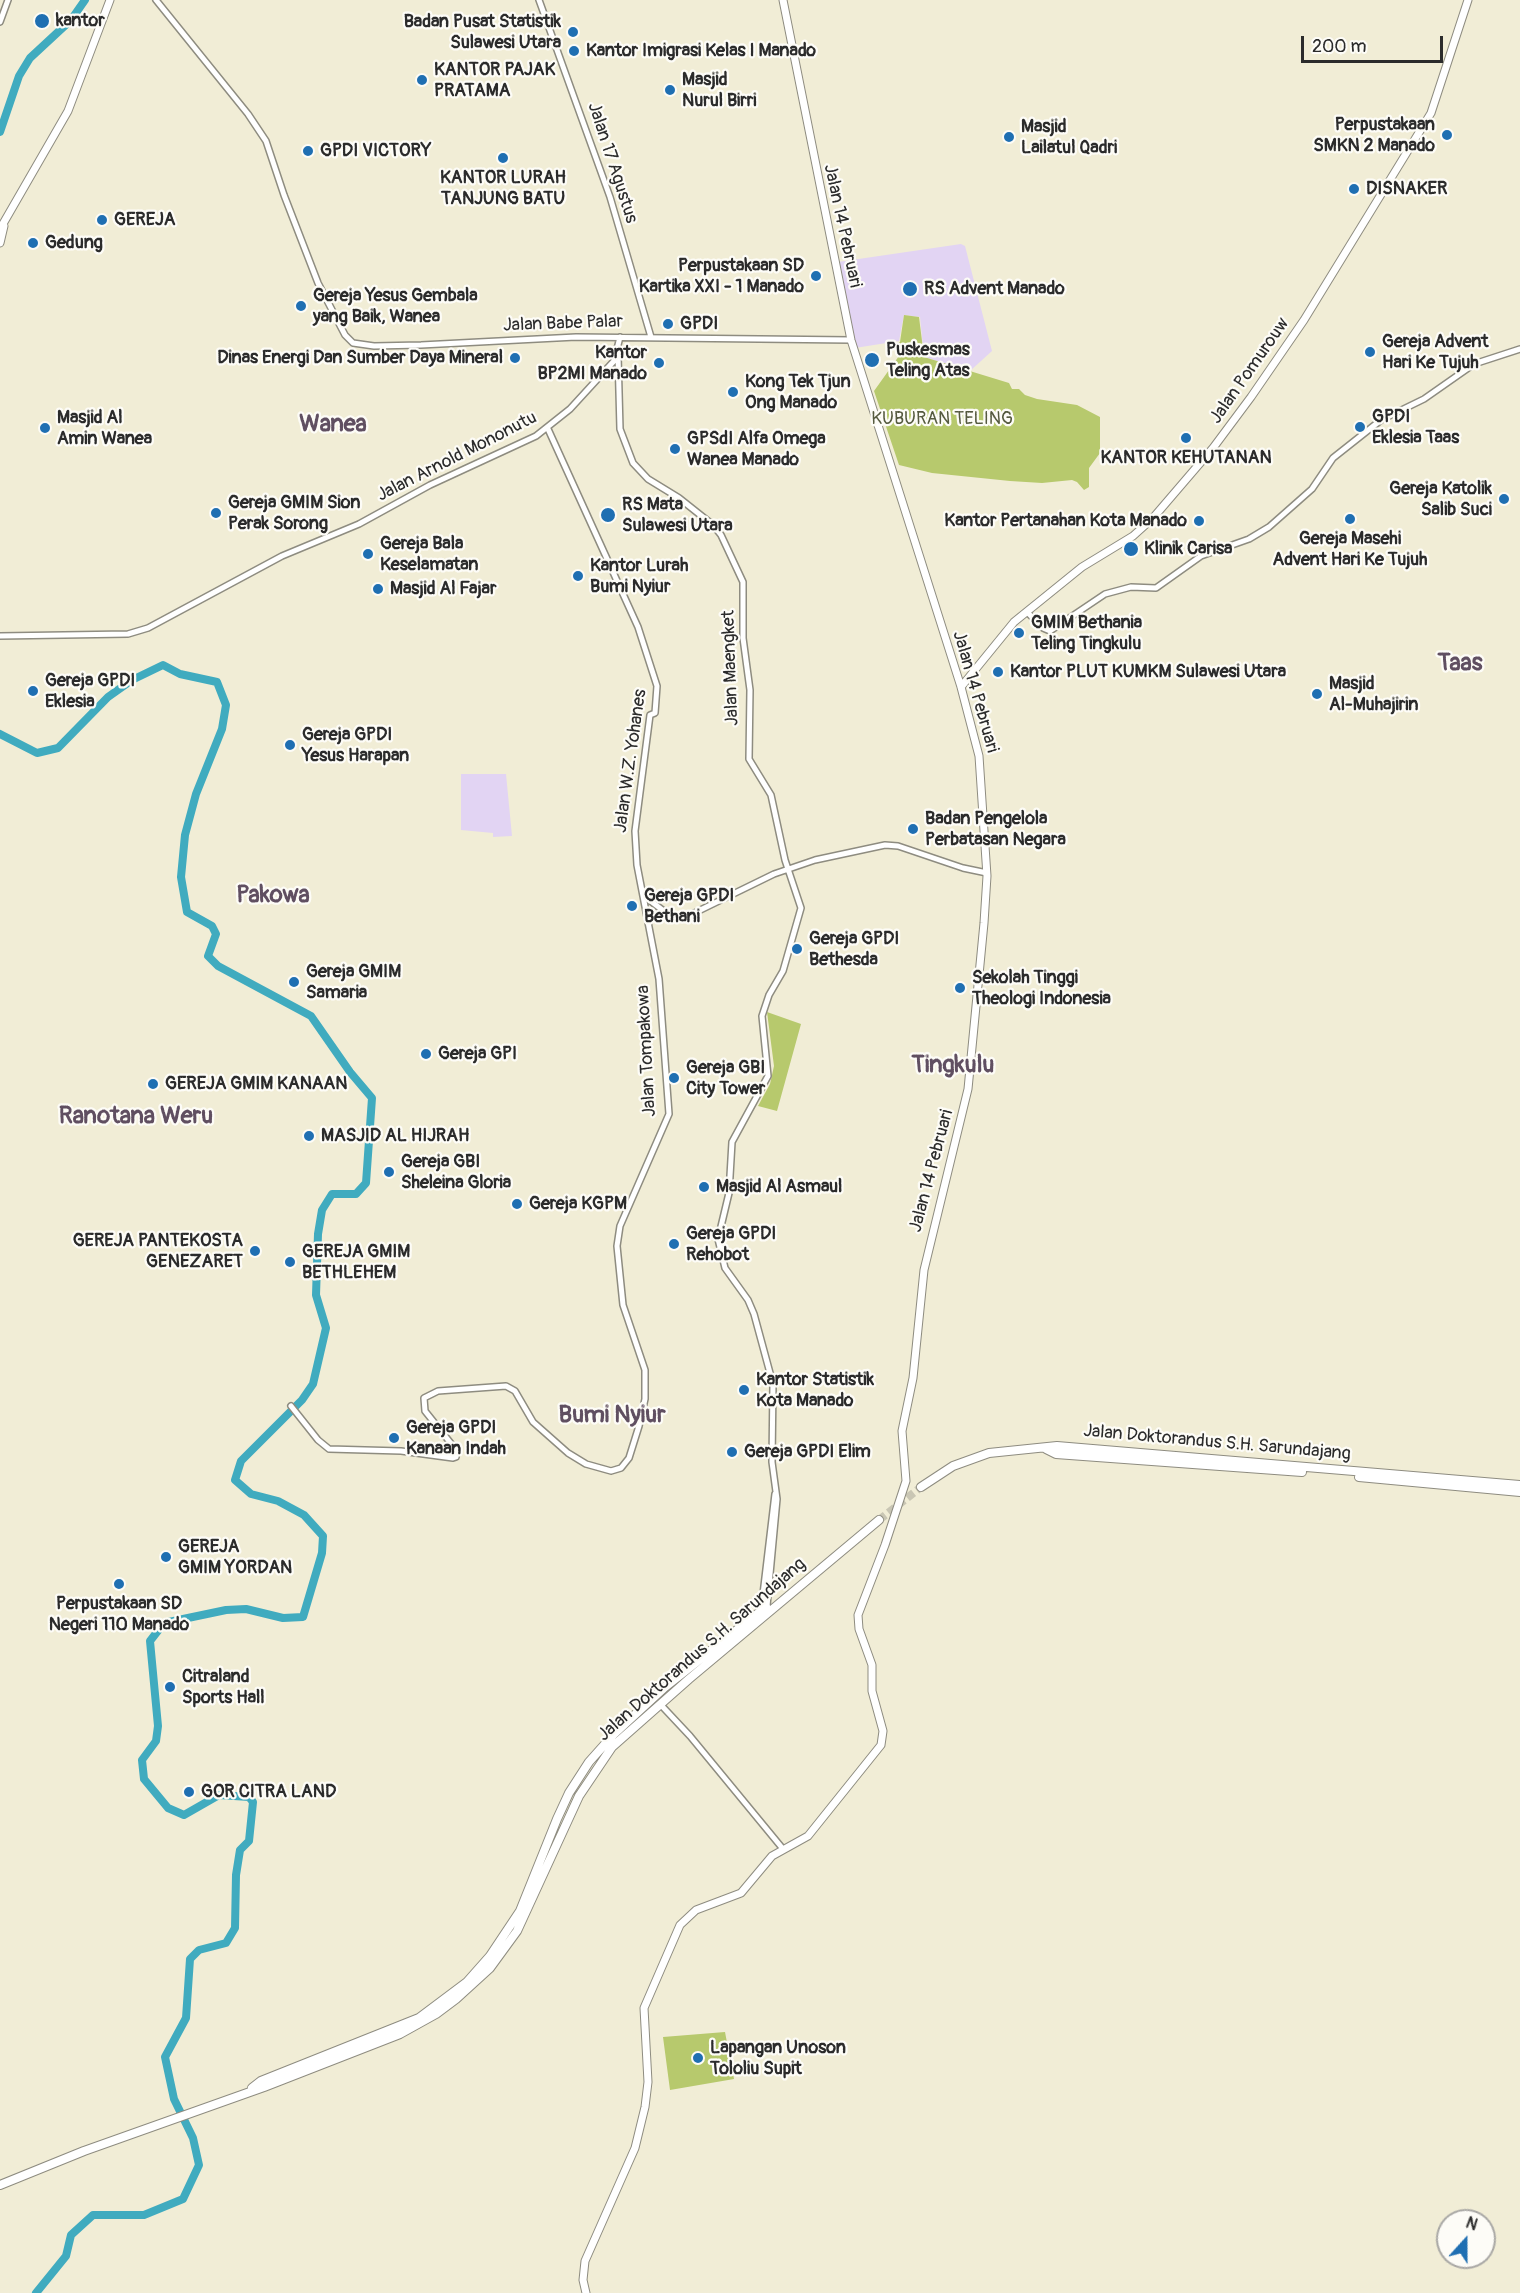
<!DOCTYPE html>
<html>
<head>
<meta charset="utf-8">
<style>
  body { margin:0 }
  #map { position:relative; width:1520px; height:2293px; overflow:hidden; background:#f1edd6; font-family:Pangolin,sans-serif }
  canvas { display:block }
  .north { position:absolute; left:1436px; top:2209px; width:60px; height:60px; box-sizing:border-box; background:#fdfcf7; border:2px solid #a9a8a5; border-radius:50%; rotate:21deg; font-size:16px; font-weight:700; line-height:24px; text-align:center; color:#2b2b2b }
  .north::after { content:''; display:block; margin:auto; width:21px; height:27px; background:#1f6fb2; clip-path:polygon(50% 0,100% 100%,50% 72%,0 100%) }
  .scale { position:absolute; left:1301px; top:36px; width:142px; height:27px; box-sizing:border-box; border:3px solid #2b2b2b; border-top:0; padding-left:8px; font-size:18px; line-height:21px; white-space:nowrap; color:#2b2b2b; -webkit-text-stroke:4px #fdfcf7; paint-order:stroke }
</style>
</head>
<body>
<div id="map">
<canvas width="1520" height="2293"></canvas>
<div class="north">N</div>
<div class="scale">200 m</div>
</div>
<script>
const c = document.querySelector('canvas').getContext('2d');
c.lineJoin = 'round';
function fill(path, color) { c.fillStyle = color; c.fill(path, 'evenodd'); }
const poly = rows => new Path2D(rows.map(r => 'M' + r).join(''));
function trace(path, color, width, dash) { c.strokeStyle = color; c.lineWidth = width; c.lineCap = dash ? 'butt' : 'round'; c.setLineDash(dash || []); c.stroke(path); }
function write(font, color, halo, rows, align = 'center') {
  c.font = font + ' Pangolin,sans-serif'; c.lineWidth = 4.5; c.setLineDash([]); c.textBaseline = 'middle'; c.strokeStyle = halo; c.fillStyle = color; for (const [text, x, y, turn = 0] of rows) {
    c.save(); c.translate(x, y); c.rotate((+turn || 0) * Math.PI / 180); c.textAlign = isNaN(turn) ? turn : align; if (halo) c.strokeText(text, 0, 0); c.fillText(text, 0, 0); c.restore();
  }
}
const built = poly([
  [961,244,965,246,992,351,970,371,924,357,920,317,904,315,899,341,855,348,838,262],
  [461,774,506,774,512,836,493,837,493,833,461,830]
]);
const green = poly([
  [904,315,919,317,924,357,1009,383,1012,389,1019,389,1025,395,1037,399,1077,405,1100,417,1100,453,1089,468,1089,487,1084,490,1077,482,1072,480,1042,483,1010,481,932,473,899,465,874,391,899,356,896,345,900,342],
  [767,1012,801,1024,777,1111,758,1106,770,1084,774,1066],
  [725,2032,734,2079,670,2090,663,2037]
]);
const river = poly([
  [0,132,19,76,30,58,71,20,85,0],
  [0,734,37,753,58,748,108,697,132,680,163,665,180,674,217,682,226,705,222,729,196,794,185,835,181,877,187,912,212,926,216,934,208,956,218,966,311,1016,350,1072,372,1098,366,1183,356,1194,332,1194,322,1210,318,1234,316,1295,326,1328,313,1384,302,1400,241,1461,235,1480,251,1494,278,1501,304,1515,323,1536,322,1553,303,1617,283,1618,246,1609,226,1610,164,1623,150,1641,158,1726,156,1741,142,1760,144,1779,168,1808,184,1815,219,1795,249,1797,253,1802,249,1841,240,1850,236,1875,235,1928,226,1943,199,1950,190,1959,186,2018,165,2057,174,2099,193,2138,199,2165,183,2199,144,2215,93,2215,71,2235,66,2256,36,2293]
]);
const highwayTunnel = poly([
  [879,1520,921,1487]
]);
const minor = poly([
  [156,0,248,114,266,141,284,195,318,283,345,335,353,343,374,346,421,345,576,337,851,340],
  [539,0,610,197,651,337],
  [0,22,8,0],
  [618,355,620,429,633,463,648,479,679,498,713,525,721,535,743,582,743,638,750,690,749,759,771,795,785,860,801,908,783,971,769,995,762,1016,768,1076,732,1142,729,1193,718,1239,725,1268,748,1300,754,1314,773,1384,772,1462,777,1499,767,1606],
  [1027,612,1043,628,1050,631,1105,594,1131,587,1156,588,1201,556,1249,539,1269,527,1312,489,1333,458,1381,420,1424,399,1474,364,1520,349],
  [0,636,128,634,148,628,282,556,359,524,430,485,536,436,570,409,614,361,620,337],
  [644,896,669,915,684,918,774,874,815,860,885,845,898,846,963,868,987,873],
  [291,1406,318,1440,329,1449,401,1451,453,1458,456,1457,457,1451,425,1411,424,1398,438,1391,506,1386,515,1391,533,1422,568,1453,586,1464,611,1471,621,1468,629,1458,639,1426,645,1399,645,1370,623,1305,617,1246,620,1226,669,1114,659,979,637,865,635,831,650,715,655,713,657,686,638,627,548,429],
  [761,1611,775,1494],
  [660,1704,690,1736,783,1849]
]);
const major = poly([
  [0,229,68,111,110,0],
  [0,243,4,226],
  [961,687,1014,622,1082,567,1133,536,1153,518,1213,448,1251,397,1304,320,1431,113,1468,0],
  [586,2293,583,2280,585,2261,635,2148,645,2107,648,2082,644,2008,680,1925,696,1910,741,1893,772,1856,808,1836,881,1745,883,1731,872,1691,872,1665,859,1629,858,1615,885,1545,906,1481,902,1431,913,1378,924,1270,968,1089,984,923,987,876,979,756,961,687,851,340,783,0]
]);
const highway = poly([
  [1046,1449,1056,1454,1302,1472],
  [1359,1477,1520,1492],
  [921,1487,953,1466,989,1453,1057,1446,1520,1485],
  [252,2088,261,2081,419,2018,467,1982,490,1956,520,1911,557,1819,569,1793,589,1762,614,1734,665,1687,766,1607],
  [0,2185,84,2151,264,2087,400,2034,436,2014,456,1999,490,1968,517,1931,579,1796,612,1747,689,1679,879,1520]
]);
const markers = [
  [42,21,8,"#1f6fb2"],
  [573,32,6,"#1f6fb2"],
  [574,51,6,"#1f6fb2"],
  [422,80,6,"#1f6fb2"],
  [670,90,6,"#1f6fb2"],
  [1447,135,6,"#1f6fb2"],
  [1009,137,6,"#1f6fb2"],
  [308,151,6,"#1f6fb2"],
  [503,158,6,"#1f6fb2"],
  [1354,189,6,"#1f6fb2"],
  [102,220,6,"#1f6fb2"],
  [33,243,6,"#1f6fb2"],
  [816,276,6,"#1f6fb2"],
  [910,289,8,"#1f6fb2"],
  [301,306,6,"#1f6fb2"],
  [668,324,6,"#1f6fb2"],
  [1370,352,6,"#1f6fb2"],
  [515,358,6,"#1f6fb2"],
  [872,360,8,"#1f6fb2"],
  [659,363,6,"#1f6fb2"],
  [733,392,6,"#1f6fb2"],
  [1360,427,6,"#1f6fb2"],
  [45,428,6,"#1f6fb2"],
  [1186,438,6,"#1f6fb2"],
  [675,449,6,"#1f6fb2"],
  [1504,499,6,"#1f6fb2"],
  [216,513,6,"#1f6fb2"],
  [608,515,8,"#1f6fb2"],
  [1350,519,6,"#1f6fb2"],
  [1199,521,6,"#1f6fb2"],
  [1131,549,8,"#1f6fb2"],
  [368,554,6,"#1f6fb2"],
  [578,576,6,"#1f6fb2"],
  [378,589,6,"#1f6fb2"],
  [1019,633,6,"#1f6fb2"],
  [998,672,6,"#1f6fb2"],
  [33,691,6,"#1f6fb2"],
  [1317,694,6,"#1f6fb2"],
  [290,745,6,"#1f6fb2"],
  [913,829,6,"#1f6fb2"],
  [632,906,6,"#1f6fb2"],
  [797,949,6,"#1f6fb2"],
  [294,982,6,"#1f6fb2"],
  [960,988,6,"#1f6fb2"],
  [426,1054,6,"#1f6fb2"],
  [674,1078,6,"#1f6fb2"],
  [153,1084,6,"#1f6fb2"],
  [309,1136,6,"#1f6fb2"],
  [389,1172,6,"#1f6fb2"],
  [704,1187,6,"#1f6fb2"],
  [517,1204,6,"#1f6fb2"],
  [674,1244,6,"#1f6fb2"],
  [255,1251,6,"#1f6fb2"],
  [290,1262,6,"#1f6fb2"],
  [744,1390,6,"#1f6fb2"],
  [394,1438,6,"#1f6fb2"],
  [732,1452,6,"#1f6fb2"],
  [166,1557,6,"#1f6fb2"],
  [119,1584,6,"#1f6fb2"],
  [170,1687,6,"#1f6fb2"],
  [189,1792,6,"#1f6fb2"],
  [698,2058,6,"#1f6fb2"]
];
const poiNames = [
  ["kantor",56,21],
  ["Badan Pusat Statistik",561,22,"right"],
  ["Sulawesi Utara",561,43,"right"],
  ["Kantor Imigrasi Kelas I Manado",586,51],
  ["KANTOR PAJAK",434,70],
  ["PRATAMA",434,91],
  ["Masjid",682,80],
  ["Nurul Birri",682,101],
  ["Perpustakaan",1435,125,"right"],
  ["SMKN 2 Manado",1435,146,"right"],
  ["Masjid",1021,127],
  ["Lailatul Qadri",1021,148],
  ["GPDI VICTORY",320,151],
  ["KANTOR LURAH",503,178,"center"],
  ["TANJUNG BATU",503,199,"center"],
  ["DISNAKER",1366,189],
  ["GEREJA",114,220],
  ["Gedung",45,243],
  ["Perpustakaan SD",804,266,"right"],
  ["Kartika XXI - 1 Manado",804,287,"right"],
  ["RS Advent Manado",924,289],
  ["Gereja Yesus Gembala",313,296],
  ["yang Baik, Wanea",313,317],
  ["GPDI",680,324],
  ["Gereja Advent",1382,342],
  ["Hari Ke Tujuh",1382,363],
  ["Puskesmas",886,350],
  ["Teling Atas",886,371],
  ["Kantor",647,353,"right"],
  ["BP2MI Manado",647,374,"right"],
  ["Dinas Energi Dan Sumber Daya Mineral",503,358,"right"],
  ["Kong Tek Tjun",745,382],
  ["Ong Manado",745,403],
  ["GPDI",1372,417],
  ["Eklesia Taas",1372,438],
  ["Masjid Al",57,418],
  ["Amin Wanea",57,439],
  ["GPSdI Alfa Omega",687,439],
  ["Wanea Manado",687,460],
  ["KANTOR KEHUTANAN",1186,458,"center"],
  ["Gereja Katolik",1492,489,"right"],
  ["Salib Suci",1492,510,"right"],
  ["Gereja GMIM Sion",228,503],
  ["Perak Sorong",228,524],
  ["RS Mata",622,505],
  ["Sulawesi Utara",622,526],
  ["Kantor Pertanahan Kota Manado",1187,521,"right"],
  ["Gereja Masehi",1350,539,"center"],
  ["Advent Hari Ke Tujuh",1350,560,"center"],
  ["Gereja Bala",380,544],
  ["Keselamatan",380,565],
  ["Klinik Carisa",1144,549],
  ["Kantor Lurah",590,566],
  ["Bumi Nyiur",590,587],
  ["Masjid Al Fajar",390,589],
  ["GMIM Bethania",1031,623],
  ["Teling Tingkulu",1031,644],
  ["Kantor PLUT KUMKM Sulawesi Utara",1010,672],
  ["Gereja GPDI",45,681],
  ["Eklesia",45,702],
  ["Masjid",1329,684],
  ["Al-Muhajirin",1329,705],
  ["Gereja GPDI",302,735],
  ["Yesus Harapan",302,756],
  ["Badan Pengelola",925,819],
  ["Perbatasan Negara",925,840],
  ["Gereja GPDI",644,896],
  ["Bethani",644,917],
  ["Gereja GPDI",809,939],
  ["Bethesda",809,960],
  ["Gereja GMIM",306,972],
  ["Samaria",306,993],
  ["Sekolah Tinggi",972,978],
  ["Theologi Indonesia",972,999],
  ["Gereja GPI",438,1054],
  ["Gereja GBI",686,1068],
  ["City Tower",686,1089],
  ["GEREJA GMIM KANAAN",165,1084],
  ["MASJID AL HIJRAH",321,1136],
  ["Gereja GBI",401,1162],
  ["Sheleina Gloria",401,1183],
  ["Masjid Al Asmaul",716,1187],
  ["Gereja KGPM",529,1204],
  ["Gereja GPDI",686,1234],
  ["Rehobot",686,1255],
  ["GEREJA PANTEKOSTA",243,1241,"right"],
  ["GENEZARET",243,1262,"right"],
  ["GEREJA GMIM",302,1252],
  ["BETHLEHEM",302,1273],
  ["Kantor Statistik",756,1380],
  ["Kota Manado",756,1401],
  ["Gereja GPDI",406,1428],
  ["Kanaan Indah",406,1449],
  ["Gereja GPDI Elim",744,1452],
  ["GEREJA",178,1547],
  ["GMIM YORDAN",178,1568],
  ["Perpustakaan SD",119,1604,"center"],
  ["Negeri 110 Manado",119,1625,"center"],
  ["Citraland",182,1677],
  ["Sports Hall",182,1698],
  ["GOR CITRA LAND",201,1792],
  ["Lapangan Unoson",710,2048],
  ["Tololiu Supit",710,2069]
];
const streetNames = [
  ["Jalan 17 Agustus",612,163,72],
  ["Jalan 14 Pebruari",842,226,78],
  ["Jalan Babe Palar",563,324,-2],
  ["Jalan Pomurouw",1250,371,-55],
  ["Jalan Arnold Mononutu",457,457,-27],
  ["Jalan Maengket",731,668,-92],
  ["Jalan 14 Pebruari",975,692,74],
  ["Jalan W.Z. Yohanes",631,761,-82],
  ["Jalan Tompakowa",647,1051,-93],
  ["Jalan 14 Pebruari",932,1171,-75],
  ["Jalan Doktorandus S.H. Sarundajang",1217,1443,5],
  ["Jalan Doktorandus S.H. Sarundajang",702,1650,-41]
];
const parkNames = [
  ["KUBURAN TELING",942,419]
];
const districtNames = [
  ["Wanea",333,425],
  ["Taas",1460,664],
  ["Pakowa",273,896],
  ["Tingkulu",953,1066],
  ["Ranotana Weru",136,1117],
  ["Bumi Nyiur",612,1416]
];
fill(built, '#e2d4f3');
fill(green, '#b7c96d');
trace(river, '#40abbf', 8);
trace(highwayTunnel, '#c9c6b4', 8, [8, 4]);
trace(minor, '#8e8c80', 8);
trace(major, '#8e8c80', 9);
trace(highway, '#8e8c80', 10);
trace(minor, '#fff', 5);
trace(major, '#fff', 7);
trace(highway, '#fff', 8);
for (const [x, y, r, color] of markers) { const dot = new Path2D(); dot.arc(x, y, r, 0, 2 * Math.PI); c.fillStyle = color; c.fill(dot); trace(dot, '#fdfcf7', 2); }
write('bold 18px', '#2b2b2b', '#fdfcf7', poiNames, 'left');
write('18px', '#2b2b2b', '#fdfcf7', streetNames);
write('18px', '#555a3f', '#fdfcf7', parkNames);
write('bold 24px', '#604f61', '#fdfcf7', districtNames);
</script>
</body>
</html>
